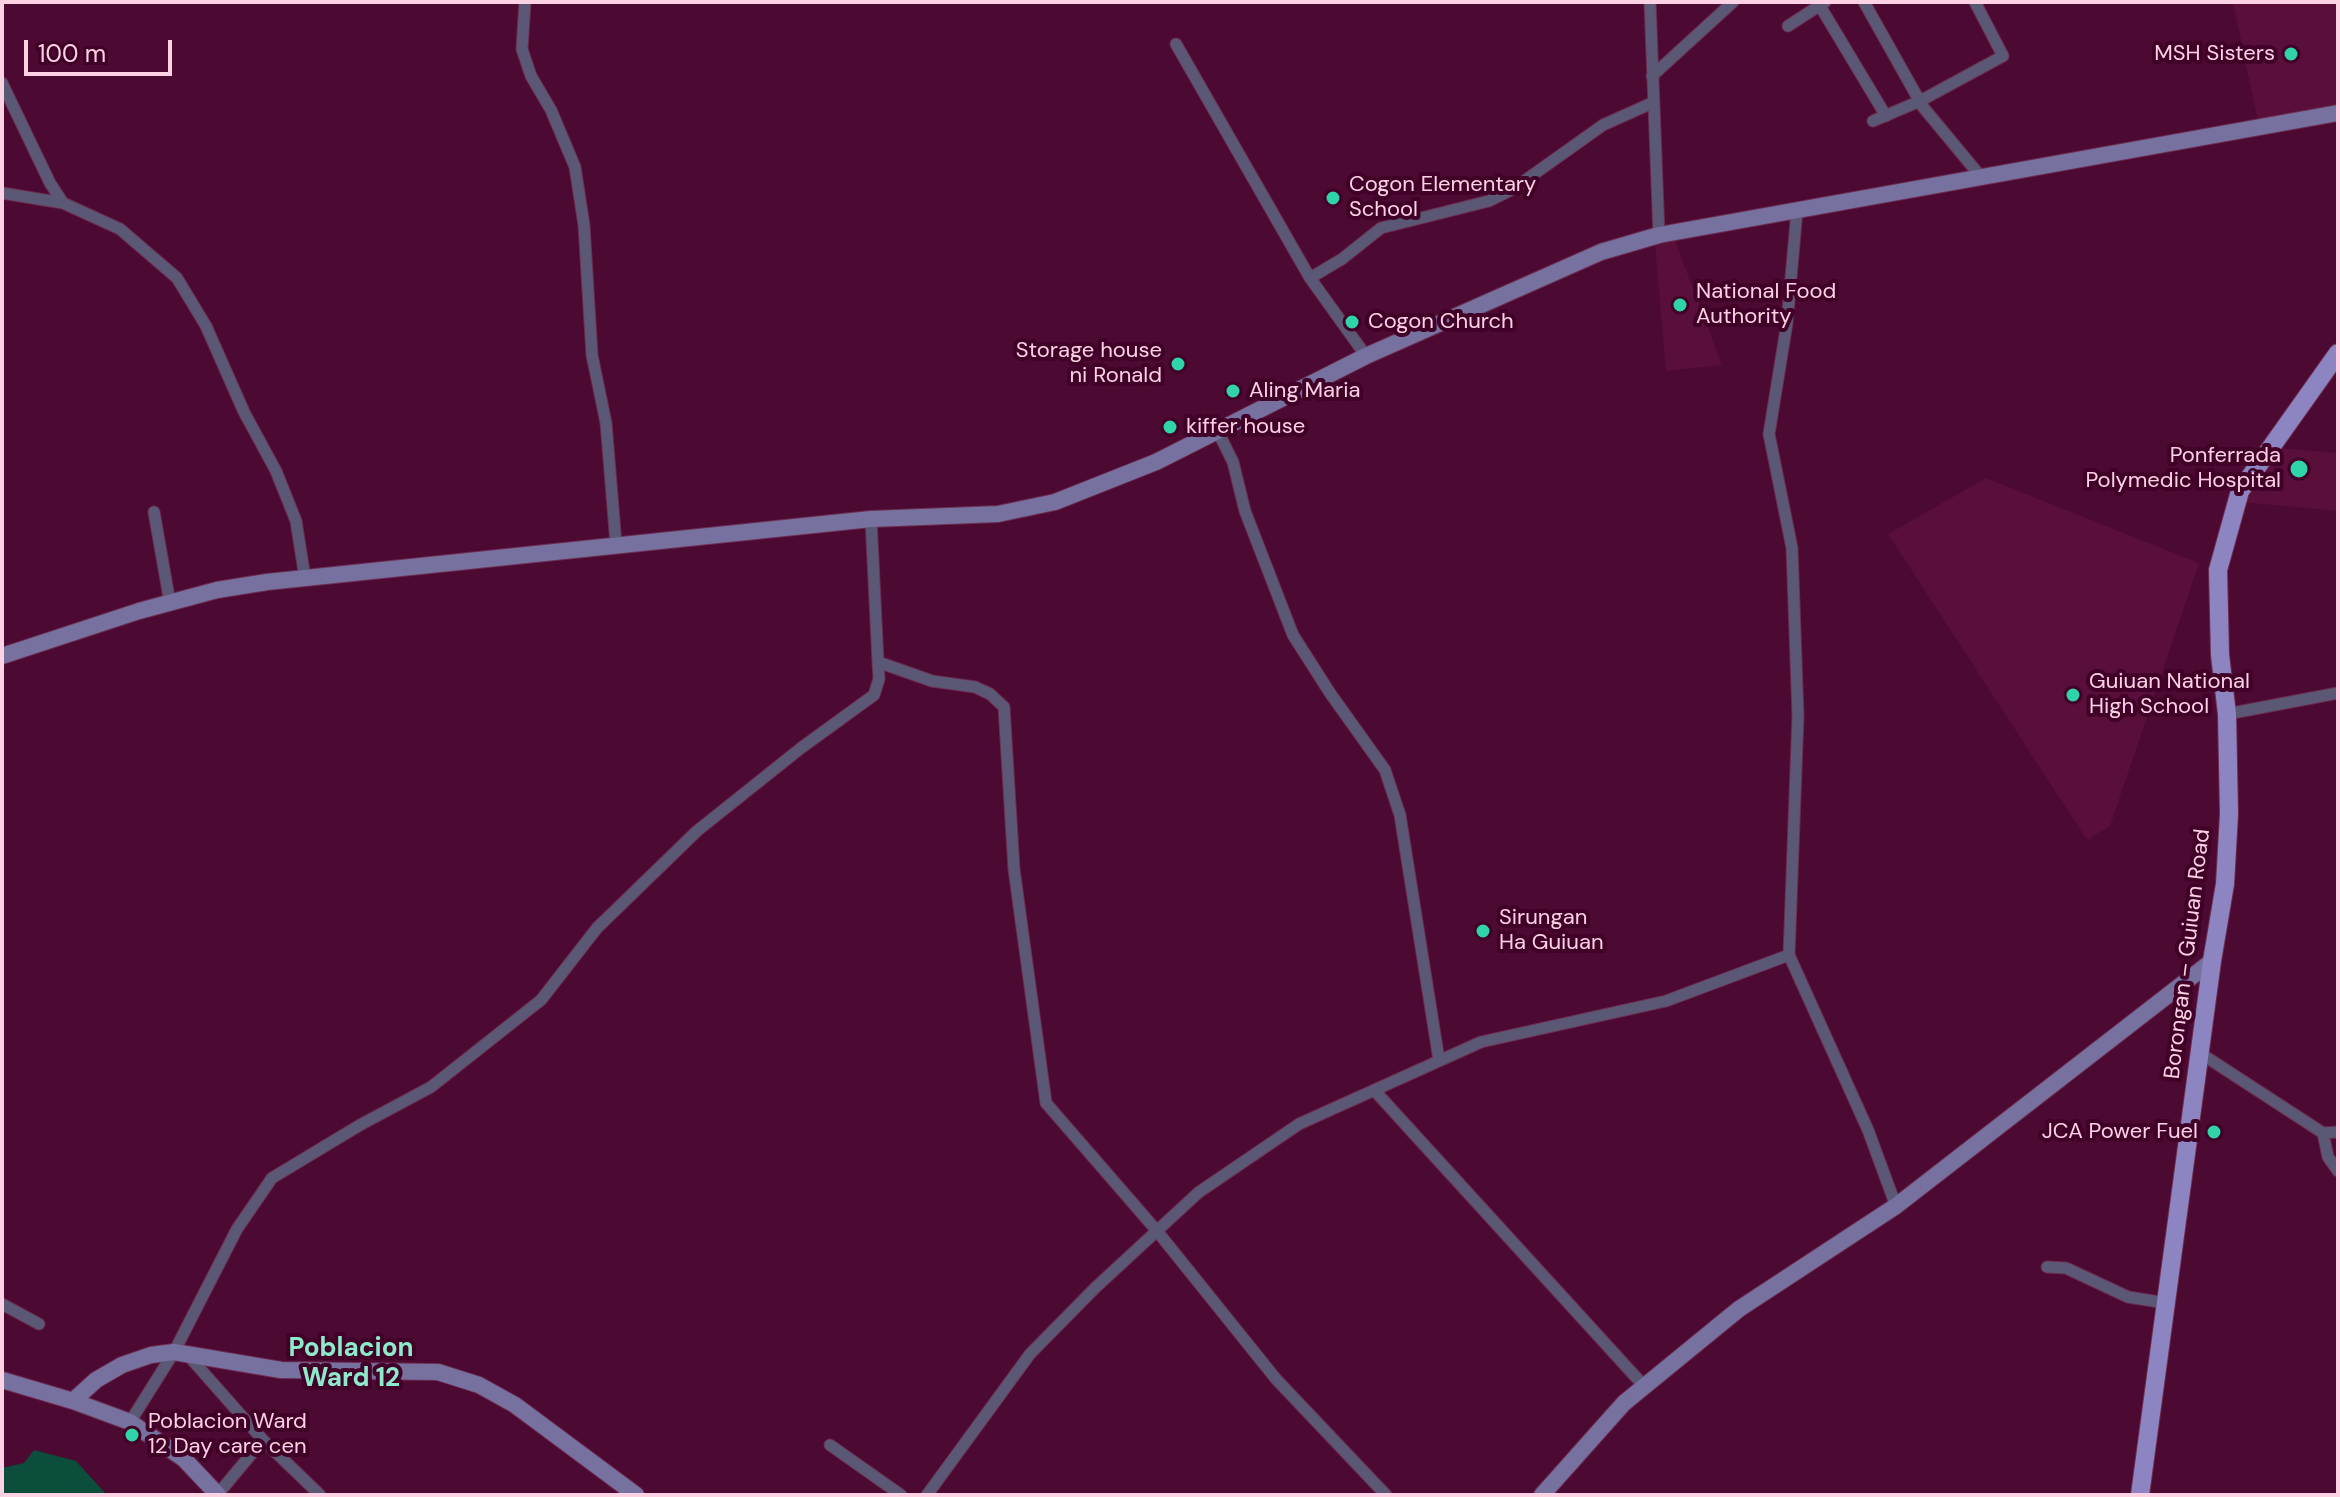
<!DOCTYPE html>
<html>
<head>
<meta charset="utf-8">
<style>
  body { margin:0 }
  #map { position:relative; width:2340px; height:1497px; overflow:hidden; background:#4c0931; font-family:"DM Sans",sans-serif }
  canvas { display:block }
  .frame { position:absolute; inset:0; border:4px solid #fcd2e4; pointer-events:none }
  .scale { position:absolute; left:24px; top:40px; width:148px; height:36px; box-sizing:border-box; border:4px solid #fcd2e4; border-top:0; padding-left:10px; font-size:24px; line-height:28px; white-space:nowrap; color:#fcd2e4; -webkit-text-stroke:6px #400027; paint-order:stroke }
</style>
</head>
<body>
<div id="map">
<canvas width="2340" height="1497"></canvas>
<div class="frame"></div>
<div class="scale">100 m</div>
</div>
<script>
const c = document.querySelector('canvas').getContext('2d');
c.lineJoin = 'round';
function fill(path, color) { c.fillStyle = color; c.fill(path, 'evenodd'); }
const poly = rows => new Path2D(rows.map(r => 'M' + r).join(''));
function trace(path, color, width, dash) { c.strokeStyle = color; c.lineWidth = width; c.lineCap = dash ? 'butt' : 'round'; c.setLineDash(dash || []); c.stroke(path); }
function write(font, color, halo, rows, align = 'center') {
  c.font = font + ' "DM Sans",sans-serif'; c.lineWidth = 8; c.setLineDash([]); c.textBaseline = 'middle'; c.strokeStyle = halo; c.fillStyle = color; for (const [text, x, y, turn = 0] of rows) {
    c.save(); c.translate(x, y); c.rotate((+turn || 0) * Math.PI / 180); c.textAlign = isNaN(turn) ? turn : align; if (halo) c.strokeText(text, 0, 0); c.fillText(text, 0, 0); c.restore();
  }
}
const built = poly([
  [2233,2,2338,2,2338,106,2258,122],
  [1674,238,1722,365,1666,371,1655,244],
  [2277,448,2338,453,2338,511,2242,502],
  [1986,478,2199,563,2110,826,2087,840,1888,534]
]);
const water = poly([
  [34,1450,76,1461,107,1495,2,1495,2,1468,24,1463]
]);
const street = poly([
  [525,2,522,49,531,76,551,110,575,167,584,225,592,355,606,423,616,544],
  [1650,2,1659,235],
  [1864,2,1923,107,1981,177],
  [1820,6,1886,116],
  [1788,26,1825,2],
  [1176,44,1310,278,1366,356],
  [1652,76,1733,2],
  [2,83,50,183,63,203,120,229,177,278,206,326,244,412,276,471,296,521,305,578],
  [1873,121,1920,101,2003,56,1975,2],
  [2,193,63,203],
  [1797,210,1787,323,1769,434,1792,548,1798,716,1789,955,1868,1130,1896,1206],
  [1310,278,1342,259,1381,228,1489,201,1513,189,1603,125,1652,103],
  [1218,432,1233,462,1245,511,1293,635,1330,693,1385,770,1400,815,1439,1060],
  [154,512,170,603],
  [871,519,878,662,932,681,975,687,990,694,1004,707,1014,869,1046,1103,1157,1231,1276,1379,1386,1495],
  [2227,714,2338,693],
  [2200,1053,2323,1133,2338,1132],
  [1374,1090,1644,1386],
  [2323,1133,2328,1157,2338,1171],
  [2047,1267,2066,1268,2128,1297,2166,1303],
  [2,1304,39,1324],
  [187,1354,263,1440,320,1495],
  [130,1422,174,1352,237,1229,272,1178,360,1125,431,1087,541,1000,597,928,697,831,801,748,874,695,879,679,878,662],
  [830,1445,901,1495],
  [218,1494,263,1440],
  [927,1495,1030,1354,1095,1288,1199,1192,1299,1124,1481,1042,1666,1001,1789,955]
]);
const secondary = poly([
  [2,656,139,611,217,590,267,582,871,519,998,514,1055,502,1156,462,1366,356,1601,252,1659,235,2338,113],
  [2,1380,73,1401,130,1422,184,1459,218,1495],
  [73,1401,96,1380,122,1365,151,1355,174,1352,281,1370,438,1372,479,1385,515,1405,636,1495],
  [1542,1495,1624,1403,1739,1309,1896,1206,2212,961]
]);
const primary = poly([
  [2140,1495,2212,961,2225,884,2229,814,2227,714,2220,655,2218,570,2240,491,2338,353]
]);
const markers = [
  [2291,54,8,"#30d4a9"],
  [1333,198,8,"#30d4a9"],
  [1680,305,8,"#30d4a9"],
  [1352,322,8,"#30d4a9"],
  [1178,364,8,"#30d4a9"],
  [1233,391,8,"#30d4a9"],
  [1170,427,8,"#30d4a9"],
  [2299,469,10,"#30d4a9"],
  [2073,695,8,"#30d4a9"],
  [1483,931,8,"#30d4a9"],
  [2214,1132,8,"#30d4a9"],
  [132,1435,8,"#30d4a9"]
];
const poiNames = [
  ["MSH Sisters",2275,54,"right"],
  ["Cogon Elementary",1349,185],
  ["School",1349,210],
  ["National Food",1696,292],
  ["Authority",1696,317],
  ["Cogon Church",1368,322],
  ["Storage house",1162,351,"right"],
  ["ni Ronald",1162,376,"right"],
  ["Aling Maria",1249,391],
  ["kiffer house",1186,427],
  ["Ponferrada",2281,456,"right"],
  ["Polymedic Hospital",2281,481,"right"],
  ["Guiuan National",2089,682],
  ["High School",2089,707],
  ["Sirungan",1499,918],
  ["Ha Guiuan",1499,943],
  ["JCA Power Fuel",2198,1132,"right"],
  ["Poblacion Ward",148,1422],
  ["12 Day care cen",148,1447]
];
const streetNames = [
  ["Borongan – Guiuan Road",2188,954,-83]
];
const quarterNames = [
  ["Poblacion",351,1349],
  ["Ward 12",351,1379]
];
fill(built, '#5a0f3b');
fill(water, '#0c4d3b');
trace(street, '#6c2d51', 13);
trace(secondary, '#6c2d51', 18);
trace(primary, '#6c2d51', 20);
trace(street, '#5b5875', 11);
trace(secondary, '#7771a0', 16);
trace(primary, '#8d85c1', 18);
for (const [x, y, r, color] of markers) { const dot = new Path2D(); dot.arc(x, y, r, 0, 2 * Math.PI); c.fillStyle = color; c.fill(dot); trace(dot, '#400027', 3); }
write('22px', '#fcd2e4', '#400027', poiNames, 'left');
write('22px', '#fcd2e4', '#400027', streetNames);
write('bold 26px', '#8deaca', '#400027', quarterNames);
</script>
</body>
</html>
